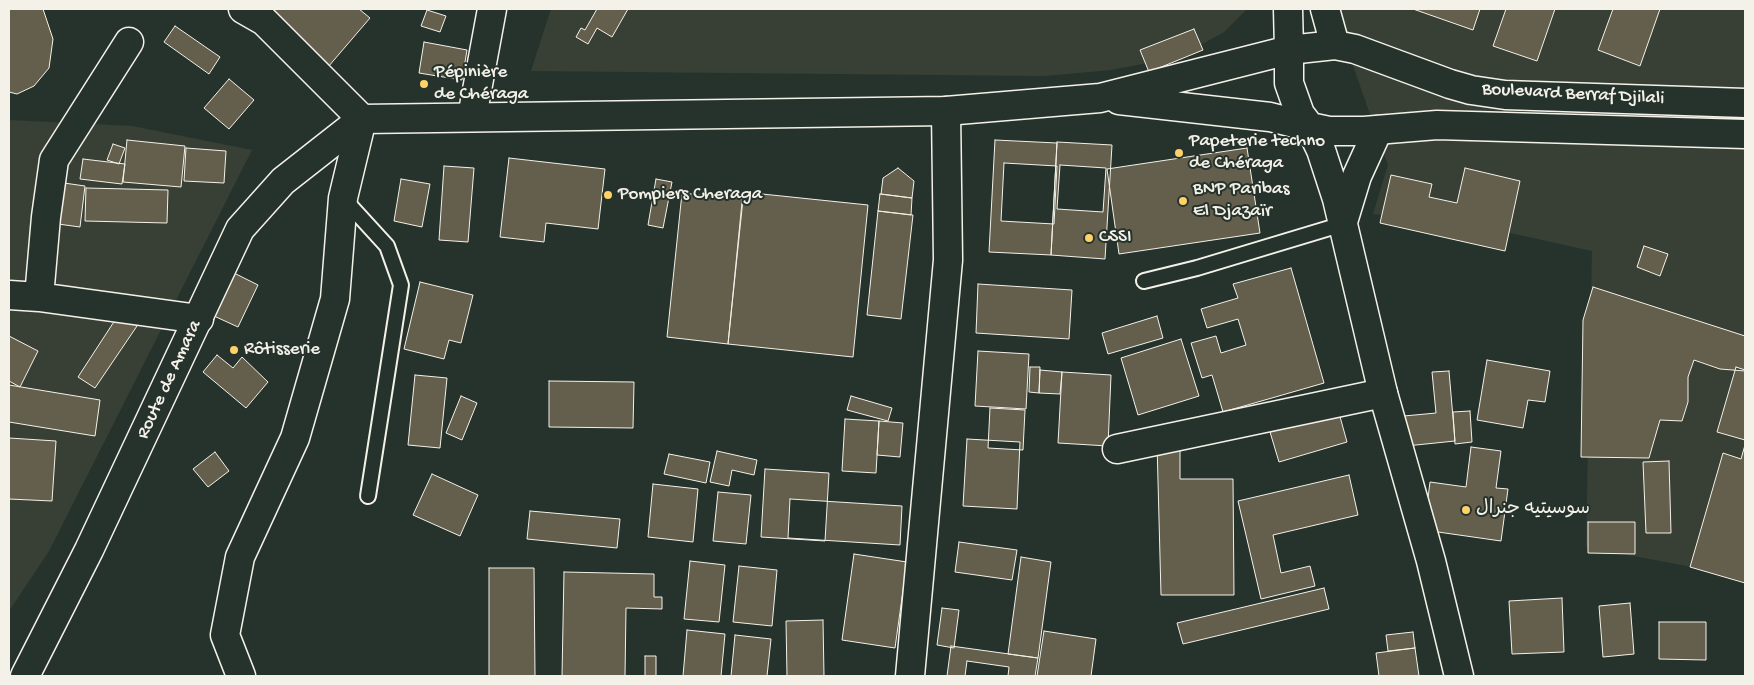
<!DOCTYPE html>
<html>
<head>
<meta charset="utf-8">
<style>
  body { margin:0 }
  #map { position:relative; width:1754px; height:685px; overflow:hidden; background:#26332d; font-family:"Gochi Hand",sans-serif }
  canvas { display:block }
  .frame { position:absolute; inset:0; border:10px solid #f4f1e8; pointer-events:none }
</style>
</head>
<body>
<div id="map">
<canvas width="1754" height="685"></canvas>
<div class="frame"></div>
</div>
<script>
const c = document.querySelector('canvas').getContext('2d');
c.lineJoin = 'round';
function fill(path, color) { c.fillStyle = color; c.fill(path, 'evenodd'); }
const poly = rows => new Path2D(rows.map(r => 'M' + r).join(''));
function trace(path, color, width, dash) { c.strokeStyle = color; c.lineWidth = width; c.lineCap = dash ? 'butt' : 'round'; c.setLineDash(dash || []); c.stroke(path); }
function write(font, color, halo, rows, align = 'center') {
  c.font = font + ' "Gochi Hand","Playpen Sans Arabic",sans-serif'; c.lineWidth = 4; c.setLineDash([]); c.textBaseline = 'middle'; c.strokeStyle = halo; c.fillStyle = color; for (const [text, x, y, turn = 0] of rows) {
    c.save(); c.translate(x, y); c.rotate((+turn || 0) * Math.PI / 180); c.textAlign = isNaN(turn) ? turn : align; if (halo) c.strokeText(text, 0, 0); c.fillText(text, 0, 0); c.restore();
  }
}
const built = poly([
  [551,9,1247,9,1224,32,1197,47,1153,62,1111,70,1044,76,531,71],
  [1333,9,1745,9,1745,577,1586,547,1592,251,1456,221,1373,214,1388,165],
  [9,120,132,126,252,150,49,551,9,611]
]);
const building = poly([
  [9,9,43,9,53,39,49,68,34,86,17,94,9,92,9,9],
  [260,9,359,9,370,18,328,67,260,9],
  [597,9,628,9,612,37,597,28,588,44,576,37,581,28,585,30,597,9],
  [1413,9,1480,9,1473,30,1413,9],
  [1506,9,1555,9,1537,61,1493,46,1506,9],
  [1613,9,1660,9,1640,66,1598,50,1613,9],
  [427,10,446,16,440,32,421,26,427,10],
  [175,26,220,57,209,74,164,42,175,26],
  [1194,29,1203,50,1149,72,1140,50,1194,29],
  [424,42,467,50,462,80,419,73,424,42],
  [229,79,254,100,229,129,204,108,229,79],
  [127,140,185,146,181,187,123,182,127,140],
  [995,140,1057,143,1051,255,989,252,995,140],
  [1057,142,1112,145,1105,259,1051,255,1057,142],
  [113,144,125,148,119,164,107,160,113,144],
  [186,148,226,151,224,183,184,181,186,148],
  [1247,148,1260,233,1119,254,1107,169,1247,148],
  [509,158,605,169,598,229,546,223,544,242,500,237,509,158],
  [83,159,125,164,122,184,80,179,83,159],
  [1004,163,1057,166,1054,224,1001,221,1004,163],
  [1060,165,1106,168,1103,212,1057,209,1060,165],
  [444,166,474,168,468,242,439,240,444,166],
  [898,168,914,181,912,198,881,194,883,178,898,168],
  [1465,168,1520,181,1505,251,1380,223,1391,175,1432,184,1429,197,1457,203,1465,168],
  [401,179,430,184,422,227,394,221,401,179],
  [656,179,672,182,663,228,648,225,656,179],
  [57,182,85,186,80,227,51,223,57,182],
  [86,188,168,190,167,223,85,221,86,188],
  [743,192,868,205,853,357,728,344,743,192],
  [682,193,743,199,728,344,667,337,682,193],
  [880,194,912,198,911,215,878,211,880,194],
  [878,211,913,215,901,319,867,315,878,211],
  [1644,246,1668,254,1660,276,1637,267,1644,246],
  [1291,268,1324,383,1223,412,1212,375,1202,378,1191,343,1216,336,1221,353,1246,345,1238,319,1207,328,1201,309,1238,298,1233,284,1291,268],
  [234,273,258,285,238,327,214,316,234,273],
  [420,282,473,295,461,343,449,340,444,359,404,349,420,282],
  [978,284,1072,290,1069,339,976,333,978,284],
  [1593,287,1745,336,1745,371,1720,369,1694,360,1688,377,1688,402,1682,421,1660,420,1649,458,1581,457,1583,320,1593,287],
  [119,314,137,326,95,388,78,377,119,314],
  [1157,316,1163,338,1108,354,1102,333,1157,316],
  [9,336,38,351,20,387,9,381,9,336],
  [1181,339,1199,396,1138,415,1121,358,1181,339],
  [978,351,1029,354,1026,409,975,406,978,351],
  [217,355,233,368,242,357,268,382,246,408,203,372,217,355],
  [1487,360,1550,371,1545,402,1528,400,1523,428,1477,420,1487,360],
  [1030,367,1040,367,1039,393,1029,392,1030,367],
  [1736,367,1745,370,1745,440,1717,432,1736,367],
  [1040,370,1062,372,1060,394,1039,393,1040,370],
  [1449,371,1455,441,1406,446,1404,416,1436,413,1432,372,1449,371],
  [1062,372,1111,375,1108,446,1058,443,1062,372],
  [415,375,447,378,440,448,408,445,415,375],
  [549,381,634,382,633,428,549,427,549,381],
  [9,385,100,400,95,436,9,422,9,385],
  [461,396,477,403,462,440,446,433,461,396],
  [851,396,892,408,888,421,847,410,851,396],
  [990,408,1025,410,1023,450,988,448,990,408],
  [1470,411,1472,442,1455,444,1453,412,1470,411],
  [1339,413,1347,442,1279,462,1270,432,1339,413],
  [845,419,879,421,876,473,842,471,845,419],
  [879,421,903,423,900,457,877,455,879,421],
  [9,438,56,441,52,501,9,499,9,438],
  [967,439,1020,442,1017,509,963,506,967,439],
  [1157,443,1180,443,1180,479,1233,479,1234,595,1161,595,1157,443],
  [1745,445,1745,583,1690,567,1723,453,1741,459,1745,445],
  [1471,447,1501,451,1496,488,1508,489,1501,541,1424,530,1430,482,1466,487,1471,447],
  [717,451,757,460,754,475,732,470,729,486,710,482,717,451],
  [215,452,229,471,208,487,193,469,215,452],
  [669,454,710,462,706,483,664,474,669,454],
  [1669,461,1671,533,1646,533,1643,462,1669,461],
  [765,469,829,473,825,541,761,537,765,469],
  [432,474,478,495,460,536,413,515,432,474],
  [1349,475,1358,515,1273,535,1281,573,1310,566,1315,586,1261,599,1238,501,1349,475],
  [653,484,698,489,693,542,648,537,653,484],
  [718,492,751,495,746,544,713,541,718,492],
  [790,499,902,506,900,545,788,538,790,499],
  [530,511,620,519,617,548,527,539,530,511],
  [1588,522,1635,522,1635,554,1588,553,1588,522],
  [959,542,1017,550,1012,580,955,572,959,542],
  [854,554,907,562,895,648,842,640,854,554],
  [1021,557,1051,562,1038,658,1008,654,1021,557],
  [690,561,725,565,719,622,684,619,690,561],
  [739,566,777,570,772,626,733,622,739,566],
  [489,568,534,568,535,676,489,676,489,568],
  [564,572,654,574,654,597,662,597,662,609,626,608,625,676,562,676,564,572],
  [1324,588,1329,609,1183,644,1177,623,1324,588],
  [1562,598,1564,652,1512,654,1509,601,1562,598],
  [1630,603,1634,654,1603,657,1599,606,1630,603],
  [942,608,959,610,954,648,937,645,942,608],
  [823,620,824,676,787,676,786,621,823,620],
  [1659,622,1706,622,1706,660,1659,659,1659,622],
  [687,630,725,634,721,676,683,676,687,630],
  [1044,631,1096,639,1091,676,1037,676,1044,631],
  [1413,632,1415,648,1388,651,1386,635,1413,632],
  [735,635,771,639,767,676,731,676,735,635],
  [951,646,1038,658,1035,676,947,676,951,646],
  [1415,648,1419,676,1379,676,1376,653,1415,648],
  [645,656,656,656,656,676,645,676,645,656],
  [967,661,1009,667,1008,676,965,676,967,661]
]);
const service = poly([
  [344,199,387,246,401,285,368,496],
  [1144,281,1197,268,1343,224]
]);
const minor = poly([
  [472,117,492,9],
  [9,295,39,297,199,319],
  [39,297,46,217,54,160,129,42],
  [1117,449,1383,393],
  [241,676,225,635,240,557,295,438,335,299,343,198,362,119],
  [910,676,948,260,946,111]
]);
const tertiary = poly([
  [1310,127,1321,150,1337,199,1383,393,1431,561,1459,676],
  [1343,222,1357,176,1378,130],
  [25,676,89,550,240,229,283,181,362,119]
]);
const secondary = poly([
  [243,9,264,21,362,119,946,111,1100,98,1289,50,1288,9],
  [1325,9,1335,45],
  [1119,100,1270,117,1310,127]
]);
const trunk = poly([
  [1745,103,1505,95,1471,90,1450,84,1355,49,1335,45,1289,50,1289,83,1300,114,1310,127,1329,131,1364,131,1437,125,1745,134]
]);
const markers = [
  [424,84,5,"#ffd166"],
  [1179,153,5,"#ffd166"],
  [608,195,5,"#ffd166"],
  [1183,201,5,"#ffd166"],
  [1089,238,5,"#ffd166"],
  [234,350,5,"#ffd166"],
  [1466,510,5,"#ffd166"]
];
const poiNames = [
  ["Pépinière",434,73],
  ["de Chéraga",434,95],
  ["Papeterie techno",1189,142],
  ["de Chéraga",1189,164],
  ["BNP Paribas",1193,190],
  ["El Djazaïr",1193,212],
  ["Pompiers Cheraga",618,195],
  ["CSSI",1099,238],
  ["Rôtisserie",244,350],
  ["سوسيتيه جنرال",1476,510]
];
const streetNames = [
  ["Boulevard Berraf Djilali",1573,95,3],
  ["Route de Amara",170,380,-65]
];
fill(built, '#384036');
fill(building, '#635f4c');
trace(building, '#f4f1e8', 1);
trace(service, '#f4f1e8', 18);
trace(minor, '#f4f1e8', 31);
trace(tertiary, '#f4f1e8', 31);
trace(secondary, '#f4f1e8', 31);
trace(trunk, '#f4f1e8', 31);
trace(service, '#26332d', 14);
trace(minor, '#26332d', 28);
trace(tertiary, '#26332d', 28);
trace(secondary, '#26332d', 28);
trace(trunk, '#26332d', 28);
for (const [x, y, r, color] of markers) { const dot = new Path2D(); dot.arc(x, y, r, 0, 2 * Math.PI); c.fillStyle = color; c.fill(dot); trace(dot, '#26332d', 2); }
write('19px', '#f4f1e8', '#26332d', poiNames, 'left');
write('19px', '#f4f1e8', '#26332d', streetNames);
</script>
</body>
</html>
